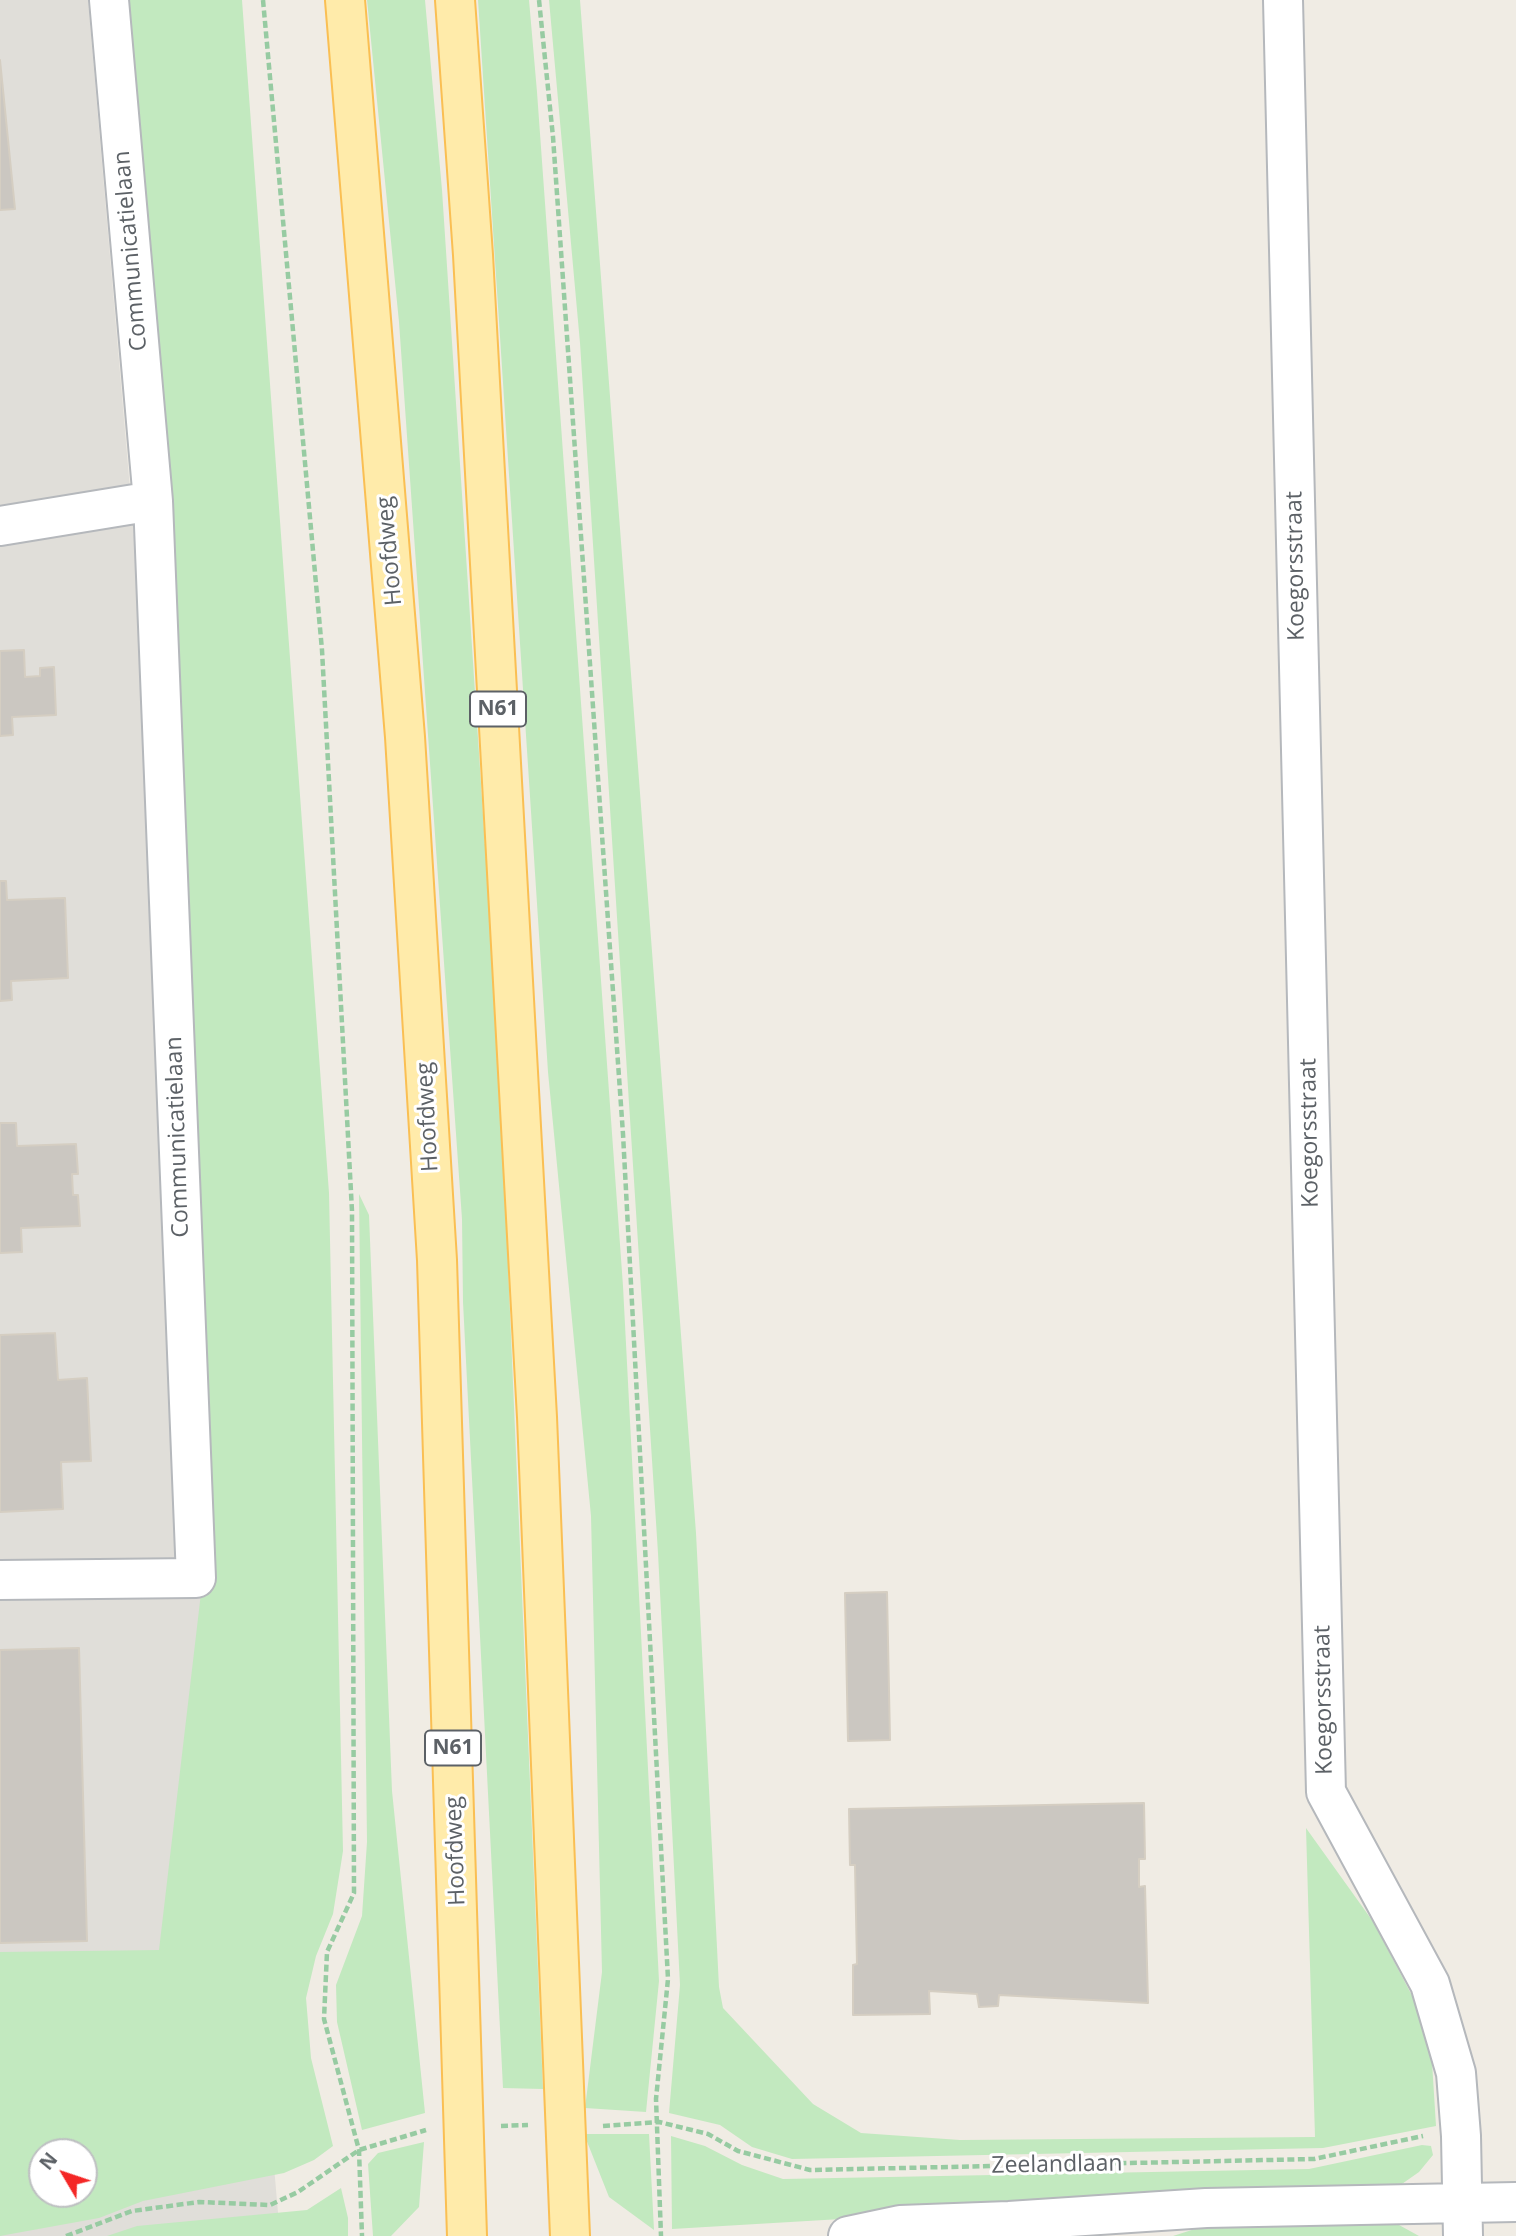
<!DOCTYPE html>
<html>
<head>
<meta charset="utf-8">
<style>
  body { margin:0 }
  #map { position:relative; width:1516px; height:2236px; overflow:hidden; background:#f0ece4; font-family:"Open Sans",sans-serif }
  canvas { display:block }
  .north { position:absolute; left:28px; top:2138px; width:70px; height:70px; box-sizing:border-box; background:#fff; border:2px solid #bec0c2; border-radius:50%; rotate:309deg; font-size:19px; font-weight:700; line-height:28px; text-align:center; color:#5c6166 }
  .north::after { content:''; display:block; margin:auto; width:24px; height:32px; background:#f42726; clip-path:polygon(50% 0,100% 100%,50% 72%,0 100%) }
</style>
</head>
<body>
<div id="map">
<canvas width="1516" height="2236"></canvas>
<div class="north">N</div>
</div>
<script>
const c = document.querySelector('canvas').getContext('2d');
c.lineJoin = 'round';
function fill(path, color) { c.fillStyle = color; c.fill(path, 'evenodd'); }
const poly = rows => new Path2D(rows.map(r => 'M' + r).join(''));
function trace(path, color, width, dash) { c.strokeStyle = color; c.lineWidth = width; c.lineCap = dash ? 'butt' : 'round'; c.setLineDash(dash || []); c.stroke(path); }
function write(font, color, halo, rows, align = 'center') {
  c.font = font + ' "Open Sans",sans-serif'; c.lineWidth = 6; c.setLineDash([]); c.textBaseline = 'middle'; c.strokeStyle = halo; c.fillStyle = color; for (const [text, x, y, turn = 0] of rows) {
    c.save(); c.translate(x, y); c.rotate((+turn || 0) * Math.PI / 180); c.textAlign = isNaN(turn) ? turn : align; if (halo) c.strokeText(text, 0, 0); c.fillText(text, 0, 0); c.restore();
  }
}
const industrial = poly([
  [0,0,88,0,280,2236,0,2236],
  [42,2152,84,2152,84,2194,42,2194]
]);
const green = poly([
  [122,0,242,0,329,1193,343,1851,333,1914,316,1956,306,1998,311,2058,333,2146,314,2160,284,2173,143,2201,99,2218,0,2236,0,1952,159,1950,201,1593],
  [42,2152,84,2152,84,2194,42,2194],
  [367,0,425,0,442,190,509,1210,508,1265,543,2089,503,2088,463,1302,462,1219,399,322],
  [478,0,529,0,537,92,623,1286,659,1981,646,2112,585,2108,602,1972,591,1516,548,1072],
  [549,0,580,0,696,1533,719,1987,723,2008,813,2104,861,2133,960,2140,1315,2137,1306,1828,1374,1923,1430,2030,1436,2126,1323,2148,792,2159,752,2147,720,2125,669,2113,680,1985,658,1553,580,343],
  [359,1194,369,1215,392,1791,425,2113,362,2130,337,2022,336,1985,362,1916,367,1842],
  [584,2134,649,2134,654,2230,609,2197],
  [671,2136,705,2146,742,2165,783,2179,1309,2169,1422,2145,1431,2146,1433,2155,1419,2172,1399,2186,672,2229],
  [424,2142,419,2207,391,2236,373,2236,368,2164,378,2153],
  [341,2188,348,2218,348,2236,107,2236,137,2226,307,2210],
  [1226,2219,1390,2220,1419,2236,1159,2236,1173,2236]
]);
const building = poly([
  [0,60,15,209,0,210,0,60],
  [24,650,25,677,40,676,40,668,54,667,56,715,12,717,13,735,0,736,0,651,24,650],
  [0,881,6,881,7,900,65,898,68,978,11,981,12,1000,0,1001,0,881],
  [0,1123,16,1123,17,1146,76,1144,78,1174,72,1174,73,1195,78,1195,80,1226,21,1228,22,1252,0,1253,0,1123],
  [55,1333,58,1380,87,1378,91,1461,61,1462,63,1509,0,1512,0,1335,55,1333],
  [887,1592,890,1740,848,1741,845,1593,887,1592],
  [79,1648,87,1941,0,1943,0,1650,79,1648],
  [1144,1803,1145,1859,1139,1859,1139,1887,1145,1886,1148,2003,999,1995,998,2006,979,2007,977,1994,929,1991,930,2014,853,2015,853,1965,857,1964,855,1865,850,1865,849,1809,1144,1803]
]);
const path = poly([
  [263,0,322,650,352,1211,354,1893,327,1952,324,2019,359,2150,362,2236],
  [539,0,553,137,623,1134,668,1979,656,2099,661,2236],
  [501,2126,528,2125],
  [603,2126,659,2122,708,2134,738,2151,810,2170,1314,2159,1423,2136],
  [66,2236,132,2211,199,2202,270,2205,298,2192,359,2150,426,2130]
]);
const minor = poly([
  [1283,0,1326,1792,1430,1984,1456,2073,1461,2136,1463,2236],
  [0,526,153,501],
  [0,1580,196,1578,153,501,109,0],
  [848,2236,900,2225,1009,2221,1206,2208,1516,2202]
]);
const primary = poly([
  [345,0,405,737,437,1260,467,2236],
  [455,0,473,255,537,1417,570,2236]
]);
const shields = [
  [498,709,56],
  [453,1748,56]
];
const shieldNames = [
  ["N61",498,709],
  ["N61",453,1748]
];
const streetNames = [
  ["Communicatielaan",131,251,-95],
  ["Hoofdweg",390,551,-95],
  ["Koegorsstraat",1296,566,-91],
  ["Hoofdweg",428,1117,-93],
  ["Koegorsstraat",1310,1133,-91],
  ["Communicatielaan",178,1137,-92],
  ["Koegorsstraat",1324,1700,-91],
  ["Hoofdweg",456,1851,-92],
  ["Zeelandlaan",1057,2165,-1]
];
fill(industrial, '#e0ded9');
fill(green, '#c2e9bf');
fill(building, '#cbc7c1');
trace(building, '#d5cec2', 2);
trace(minor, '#b5b8bc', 42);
trace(primary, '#fabf53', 42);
trace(path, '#97cba2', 4.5, [7, 3.5]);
trace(minor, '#fff', 38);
trace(primary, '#ffebaa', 38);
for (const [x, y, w] of shields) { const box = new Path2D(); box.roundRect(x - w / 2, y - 17.5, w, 35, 5); c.fillStyle = '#fff'; c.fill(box); trace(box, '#5c6166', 2); }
write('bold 21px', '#5c6166', null, shieldNames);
write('23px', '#5c6166', '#fff', streetNames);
</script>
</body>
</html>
